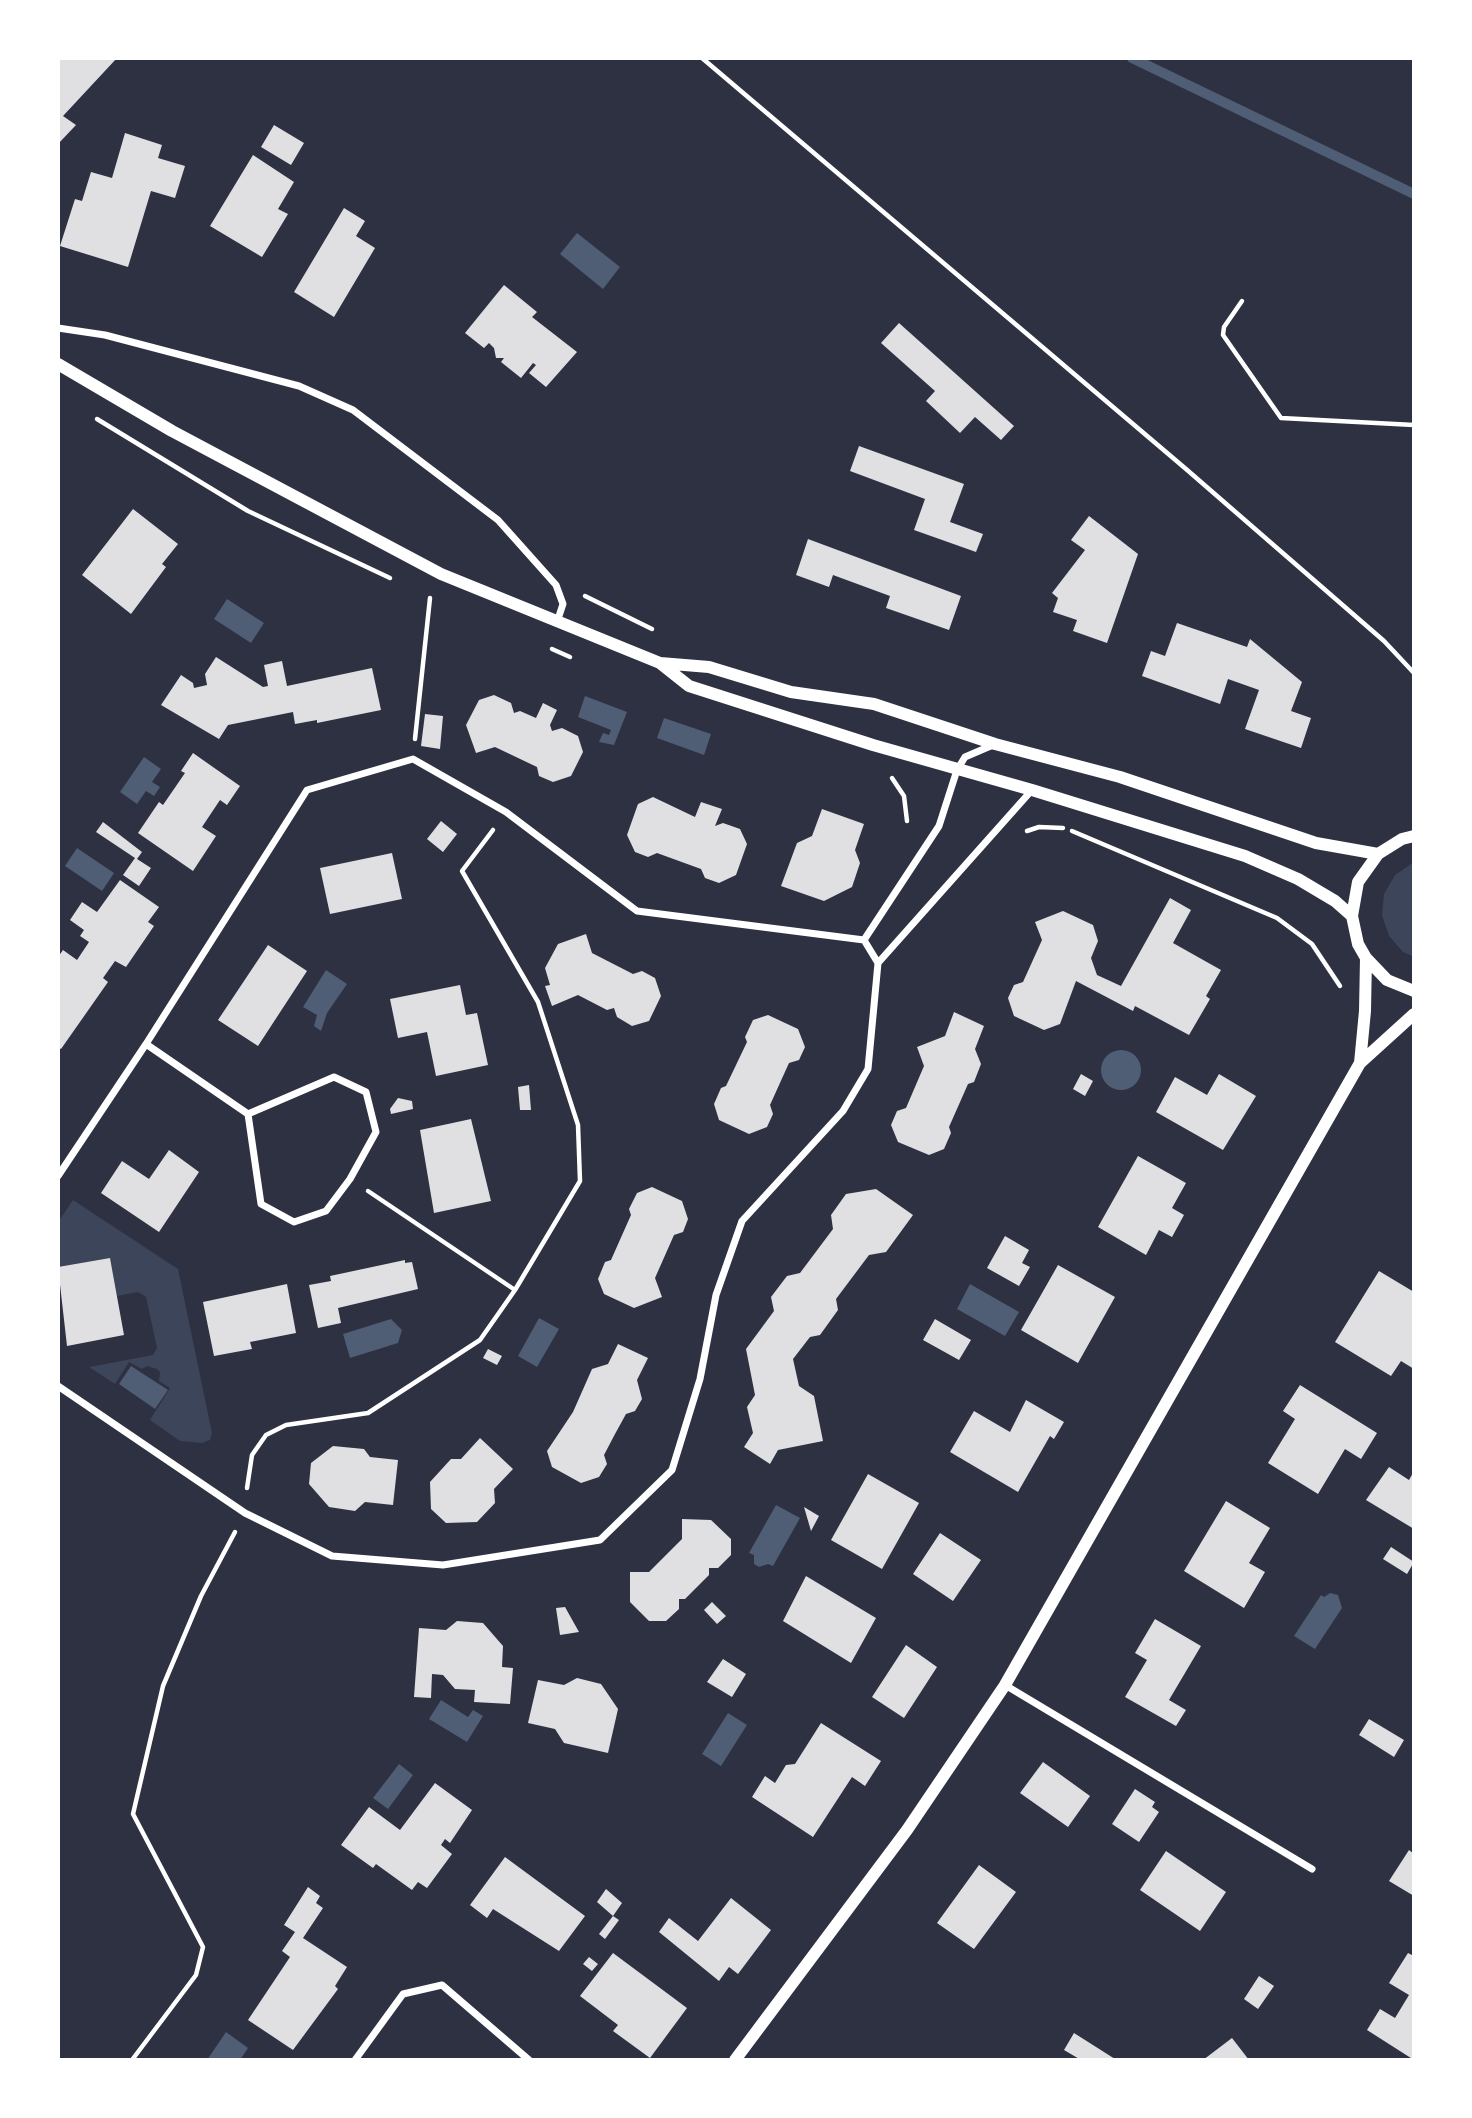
<!DOCTYPE html>
<html>
<head>
<meta charset="utf-8">
<style>
  body { margin:0 }
  #map { position:relative; width:1472px; height:2118px; overflow:hidden; background:#2d3142; font-family:"Work Sans",sans-serif }
  canvas { display:block }
  .frame { position:absolute; inset:0; border:60px solid #fff; pointer-events:none }
</style>
</head>
<body>
<div id="map">
<canvas width="1472" height="2118"></canvas>
<div class="frame"></div>
</div>
<script>
const c = document.querySelector('canvas').getContext('2d');
c.lineJoin = 'round';
function fill(path, color) { c.fillStyle = color; c.fill(path, 'evenodd'); }
const poly = rows => new Path2D(rows.map(r => 'M' + r).join(''));
function trace(path, color, width, dash) { c.strokeStyle = color; c.lineWidth = width; c.lineCap = dash ? 'butt' : 'round'; c.setLineDash(dash || []); c.stroke(path); }
const green = poly([
  [1414,862,1414,957,1403,952,1389,936,1382,915,1384,894,1395,875],
  [73,1200,178,1269,212,1433,210,1440,202,1443,180,1441,150,1420,170,1388,159,1381,160,1372,157,1369,147,1366,142,1369,129,1362,115,1384,89,1367,153,1355,157,1348,146,1297,138,1292,117,1296,110,1258,58,1267,58,1222]
]);
const water = poly([
  [577,233,620,267,603,289,560,254],
  [227,599,264,623,251,643,214,619],
  [585,696,627,712,614,745,599,742,603,733,609,735,611,730,578,717],
  [664,718,711,734,704,755,657,738],
  [144,757,161,769,152,782,160,787,154,796,146,791,137,804,120,792],
  [77,848,114,873,102,891,65,866],
  [326,970,347,984,327,1013,321,1031,314,1026,317,1015,303,1007],
  '1101 1070a20 20 0 1 1 40 0a20 20 0 1 1-40 0Z',
  [970,1284,1019,1312,1005,1336,957,1309],
  [539,1318,559,1329,537,1367,518,1356],
  [391,1319,402,1330,398,1343,350,1358,343,1334],
  [131,1366,168,1390,155,1409,119,1384],
  [776,1505,800,1518,773,1566,768,1564,759,1567,754,1564,754,1555,749,1553],
  [1330,1593,1338,1595,1342,1608,1315,1649,1294,1636,1321,1595,1324,1597],
  [441,1700,468,1717,473,1710,483,1716,467,1742,429,1719],
  [728,1713,747,1725,721,1766,702,1754],
  [399,1764,413,1775,388,1809,373,1798],
  [226,2032,248,2048,240,2060,207,2060]
]);
const stream = poly([
  [1132,58,1414,194]
]);
const building = poly([
  [58,58,117,58,63,116,76,125,58,144],
  [274,125,304,143,291,165,261,147],
  [125,133,162,145,158,158,185,166,175,198,151,191,128,267,60,246,75,199,82,201,91,172,112,178],
  [253,155,294,182,278,209,288,214,262,257,210,226],
  [344,208,365,221,356,236,375,248,334,317,294,292],
  [504,285,537,312,532,317,577,352,546,387,529,373,536,365,533,363,521,378,501,362,504,358,496,358,494,348,489,343,484,348,465,333],
  [899,323,1014,426,1001,440,975,417,960,433,926,401,935,391,881,343],
  [859,446,964,484,950,522,983,534,976,552,914,530,925,499,850,471],
  [133,509,178,544,162,564,166,567,131,614,82,575],
  [1089,516,1138,554,1107,643,1073,631,1077,620,1053,612,1058,598,1052,593,1085,550,1071,540],
  [808,539,961,596,949,630,886,608,890,596,833,575,829,587,796,575],
  [1177,623,1247,647,1250,639,1302,682,1291,711,1311,718,1301,748,1245,729,1259,690,1228,679,1220,704,1142,676,1151,651,1165,656],
  [216,657,263,687,268,686,264,665,282,661,287,686,372,668,381,710,317,723,317,720,295,724,293,712,228,725,219,739,161,705,181,675,193,683,194,688,207,685,205,674],
  [494,695,511,703,514,713,520,711,536,718,543,703,557,710,550,725,552,731,562,728,578,736,583,752,571,776,553,782,539,776,537,767,495,747,476,753,466,725,479,700],
  [425,714,443,716,440,749,421,746],
  [193,753,240,786,227,805,220,800,202,827,216,836,193,871,138,833,159,802,163,805,185,773,181,771],
  [653,797,695,817,701,802,722,809,715,826,723,823,740,829,747,844,736,875,719,883,705,878,701,869,657,853,648,857,635,852,627,835,638,804],
  [822,809,864,824,855,850,860,863,852,887,824,901,781,886,797,843,812,836],
  [441,821,457,834,443,852,427,839],
  [103,822,142,852,137,859,151,868,139,886,123,875,135,858,96,832],
  [392,853,402,899,330,914,320,868],
  [120,880,159,907,148,922,154,926,126,967,115,961,103,978,108,982,61,1049,58,1047,58,957,63,950,77,960,89,942,80,936,84,930,70,920,82,902,97,912],
  [1170,898,1191,910,1173,943,1221,970,1206,996,1210,999,1189,1035,1135,1006,1133,1011,1076,981,1060,1024,1044,1030,1014,1016,1008,998,1014,985,1023,982,1042,940,1035,922,1063,911,1093,925,1098,941,1091,958,1097,975,1121,986],
  [586,934,592,953,633,974,642,971,655,978,661,996,649,1021,632,1026,617,1017,614,1008,607,1010,578,995,552,1006,545,986,550,985,545,968,558,944],
  [268,945,307,971,258,1046,218,1020],
  [460,985,466,1015,477,1013,488,1065,436,1076,427,1032,398,1038,390,999],
  [954,1012,984,1026,975,1049,981,1064,974,1082,968,1084,949,1127,951,1133,944,1149,929,1155,898,1142,891,1125,897,1111,906,1108,924,1066,917,1047,945,1036],
  [768,1015,798,1029,805,1047,799,1060,789,1063,770,1105,773,1114,767,1127,749,1134,719,1120,714,1104,721,1088,726,1086,747,1042,745,1037,753,1020],
  [1081,1074,1093,1081,1085,1096,1073,1089],
  [1219,1074,1256,1096,1223,1150,1156,1112,1175,1077,1207,1095],
  [529,1085,531,1110,520,1110,518,1087],
  [398,1098,412,1101,413,1109,391,1114,390,1109],
  [471,1119,491,1201,434,1213,420,1130],
  [169,1150,199,1172,159,1232,101,1193,122,1161,149,1179],
  [1138,1156,1186,1183,1172,1208,1184,1215,1172,1237,1159,1230,1146,1255,1098,1227],
  [652,1187,682,1201,688,1219,683,1232,674,1235,655,1278,662,1297,634,1308,604,1294,598,1279,605,1262,611,1260,631,1215,629,1209,637,1193],
  [876,1189,913,1215,886,1252,869,1255,836,1299,838,1310,820,1335,810,1337,793,1359,799,1386,814,1396,823,1441,778,1450,770,1464,744,1447,753,1433,747,1407,755,1395,746,1349,774,1311,771,1297,787,1276,800,1273,833,1229,831,1215,846,1194],
  [1005,1236,1029,1250,1022,1263,1030,1267,1019,1286,987,1268],
  [110,1258,124,1335,67,1346,58,1267],
  [405,1260,405,1263,412,1262,418,1289,338,1308,341,1323,318,1328,309,1285,331,1281,330,1276],
  [1058,1265,1115,1297,1078,1363,1021,1330],
  [1379,1271,1414,1292,1414,1369,1401,1361,1391,1376,1335,1342],
  [287,1284,296,1333,250,1342,252,1349,214,1356,203,1302],
  [935,1319,971,1340,959,1360,923,1340],
  [618,1344,648,1358,637,1380,642,1399,635,1411,626,1414,615,1434,604,1455,607,1464,599,1477,581,1483,552,1467,547,1451,573,1412,592,1369,608,1364],
  [488,1349,502,1356,497,1365,483,1358],
  [1300,1385,1377,1433,1361,1459,1345,1449,1318,1494,1268,1463,1295,1419,1283,1411],
  [1026,1400,1064,1422,1054,1439,1050,1436,1018,1492,950,1452,974,1411,1010,1432],
  [480,1438,513,1469,494,1489,495,1503,477,1522,446,1523,431,1509,430,1482,451,1459,461,1459],
  [333,1446,364,1449,370,1457,398,1460,393,1505,365,1502,355,1511,329,1507,309,1484,311,1463],
  [1389,1467,1409,1480,1414,1471,1414,1529,1366,1500],
  [868,1474,919,1503,882,1569,831,1540],
  [1226,1501,1270,1528,1249,1563,1265,1572,1244,1608,1184,1571],
  [804,1507,819,1516,811,1531],
  [682,1519,711,1520,731,1539,731,1555,718,1568,709,1568,709,1575,685,1599,679,1599,679,1609,666,1621,649,1621,630,1602,630,1572,649,1572,682,1539],
  [940,1533,981,1560,953,1601,913,1574],
  [1391,1547,1414,1562,1407,1574,1383,1559],
  [806,1576,876,1618,851,1663,783,1621],
  [712,1602,726,1616,717,1624,704,1610],
  [565,1607,579,1632,560,1635,556,1608],
  [1155,1619,1201,1646,1169,1700,1186,1710,1176,1726,1125,1697,1147,1660,1135,1653],
  [457,1621,483,1623,503,1646,502,1667,513,1668,510,1704,474,1702,475,1690,455,1689,443,1675,432,1674,431,1698,414,1697,419,1628,446,1630],
  [906,1645,937,1667,904,1718,872,1697],
  [723,1659,746,1674,732,1697,707,1682],
  [577,1678,601,1684,618,1709,608,1753,564,1743,555,1729,528,1723,538,1680,564,1685],
  [1369,1719,1404,1740,1394,1757,1359,1735],
  [821,1723,881,1761,865,1786,852,1777,813,1837,752,1797,765,1776,775,1783,786,1765,795,1764],
  [1043,1762,1090,1796,1068,1827,1020,1793],
  [435,1783,472,1810,450,1843,445,1839,441,1845,452,1854,427,1888,418,1882,412,1890,376,1864,373,1868,341,1845,369,1807,400,1830],
  [1135,1789,1155,1802,1152,1807,1159,1812,1139,1842,1112,1824],
  [1409,1850,1414,1854,1414,1896,1389,1881],
  [1166,1851,1226,1892,1200,1931,1140,1890],
  [505,1857,585,1916,559,1951,493,1909,487,1918,470,1905],
  [979,1865,1016,1892,974,1949,937,1923],
  [308,1887,320,1896,316,1903,323,1908,303,1938,347,1967,335,1986,338,1989,293,2050,248,2020,290,1957,282,1951,295,1932,284,1925],
  [606,1889,622,1903,613,1916,619,1920,605,1939,599,1934,613,1916,597,1902],
  [731,1898,771,1930,738,1974,729,1967,719,1981,659,1932,669,1918,698,1941],
  [613,1953,687,2008,650,2058,613,2031,618,2025,580,1996],
  [1408,1953,1414,1956,1414,2060,1367,2030,1380,2009,1395,2018,1409,1995,1389,1983],
  [589,1957,598,1964,592,1971,583,1964],
  [1259,1976,1274,1986,1258,2009,1244,1999],
  [1074,2033,1115,2059,1114,2060,1081,2060,1064,2050],
  [1232,2038,1249,2060,1203,2060]
]);
const path = poly([
  [702,58,1186,469,1384,641,1414,673],
  [1242,301,1224,327,1223,335,1281,418,1414,425],
  [97,419,248,511,390,578],
  [585,596,652,629],
  [552,649,570,657],
  [415,739,430,598],
  [892,778,904,796,907,821],
  [1027,831,1039,827,1063,828],
  [1072,831,1277,918,1312,944,1340,986],
  [368,1191,515,1290],
  [247,1488,252,1455,266,1435,286,1425,368,1413,480,1340,515,1290,580,1181,578,1125,538,1002,462,871,493,830],
  [132,2060,196,1975,203,1947,133,1814,163,1686,201,1596,235,1532]
]);
const minor = poly([
  [58,328,105,335,299,386,353,410,498,520,556,585,563,604,557,622],
  [864,940,939,826,957,770,965,757,993,745],
  [878,963,1032,790],
  [146,1044,248,1114,261,1204,294,1222,326,1211,350,1179,376,1132,366,1092,334,1077,248,1114],
  [58,1176,146,1044,307,790,413,759,506,812,637,911,864,940],
  [58,1386,245,1513,332,1556,443,1565,600,1540,672,1470,700,1379,716,1295,742,1221,843,1111,868,1069,878,963,864,940],
  [1005,1685,1312,1869],
  [355,2060,403,1994,442,1985,529,2060]
]);
const tertiary = poly([
  [58,364,172,431,441,574,660,663,709,667,791,692,874,704,995,744,1120,777,1316,843,1378,854],
  [660,663,689,686,873,745,1032,790,1245,856,1298,879,1335,901,1352,916],
  [1414,836,1402,839,1378,854,1358,882,1352,916,1358,944,1366,958,1387,980,1414,991],
  [1360,1063,1365,1011,1366,958],
  [735,2060,907,1830,1005,1685,1360,1063,1414,1014]
]);
fill(green, '#3c4559');
fill(water, '#4f5d75');
trace(stream, '#4f5d75', 10);
fill(building, '#e0e0e3');
trace(path, '#fff', 4.5);
trace(minor, '#fff', 7);
trace(tertiary, '#fff', 12);
</script>
</body>
</html>
